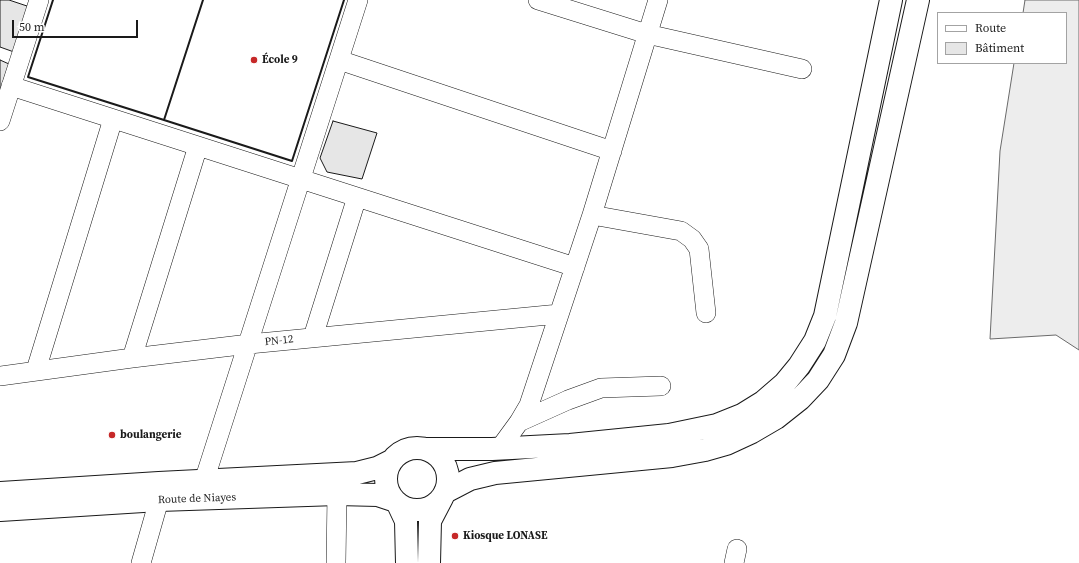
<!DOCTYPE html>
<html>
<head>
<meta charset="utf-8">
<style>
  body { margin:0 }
  #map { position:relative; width:1079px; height:563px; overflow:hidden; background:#fff; font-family:"Source Serif 4",serif }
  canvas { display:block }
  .legend { position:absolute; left:937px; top:12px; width:130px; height:52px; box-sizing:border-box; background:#fff; border:1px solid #a3a3a3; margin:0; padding:5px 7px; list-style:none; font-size:12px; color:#1a1a1a }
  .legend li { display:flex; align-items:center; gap:8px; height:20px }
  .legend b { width:20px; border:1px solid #a3a3a3 }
  .scale { position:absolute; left:12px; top:20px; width:126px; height:18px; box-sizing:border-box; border:2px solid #1a1a1a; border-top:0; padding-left:5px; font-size:12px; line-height:14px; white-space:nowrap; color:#1a1a1a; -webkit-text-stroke:3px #fff; paint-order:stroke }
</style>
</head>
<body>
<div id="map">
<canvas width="1079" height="563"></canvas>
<ul class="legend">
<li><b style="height:5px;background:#fff"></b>Route</li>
<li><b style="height:11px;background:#e6e6e6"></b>Bâtiment</li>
</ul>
<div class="scale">50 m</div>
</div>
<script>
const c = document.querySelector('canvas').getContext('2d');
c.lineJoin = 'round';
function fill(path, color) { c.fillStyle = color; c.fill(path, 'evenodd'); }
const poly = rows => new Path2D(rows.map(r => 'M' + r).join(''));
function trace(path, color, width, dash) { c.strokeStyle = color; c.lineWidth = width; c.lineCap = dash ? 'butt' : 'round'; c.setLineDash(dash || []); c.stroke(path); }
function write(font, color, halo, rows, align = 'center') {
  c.font = font + ' "Source Serif 4",serif'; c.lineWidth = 3; c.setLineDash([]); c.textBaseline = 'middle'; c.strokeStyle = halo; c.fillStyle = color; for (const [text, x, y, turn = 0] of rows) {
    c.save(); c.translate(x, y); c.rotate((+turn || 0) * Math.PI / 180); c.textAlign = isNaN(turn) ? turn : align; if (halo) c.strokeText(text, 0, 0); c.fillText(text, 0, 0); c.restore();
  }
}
const built = poly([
  [1025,0,1079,0,1079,350,1056,335,990,339,1000,151,1014,63,1066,63,1066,13,1023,13,1025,0]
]);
const building = poly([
  [0,0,9,0,30,7,14,52,0,47,0,0],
  [0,60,9,64,0,91,0,60],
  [333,121,377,133,362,179,327,172,320,158,333,121]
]);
const minor = poly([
  [538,0,647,34,802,69],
  [339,60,612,151],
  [11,86,575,267],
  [0,121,39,0],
  [592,215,681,231,692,239,699,249,706,313],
  [313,337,357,197],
  [132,358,198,146],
  [36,370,113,119],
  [0,376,132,358,249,344,559,314],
  [519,422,568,400,601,388,661,386],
  [500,448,519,422,529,405,592,215,658,0],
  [204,481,358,0],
  [141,563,159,500],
  [336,563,337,494],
  [734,563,737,549]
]);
const major = poly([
  '386 479a31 31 0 1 1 62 0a31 31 0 1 1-62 0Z',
  [427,449,492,449,570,445,669,435,717,425,742,415,763,402,785,383,799,366,815,341,825,316,891,0],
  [445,492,470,479,495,473,672,456,705,450,726,444,752,432,776,418,800,399,818,380,834,355,846,323,918,0],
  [0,493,159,483,357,473,377,468,391,461],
  [398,504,406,521,407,563],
  [0,510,159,500,337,494,378,495,393,500],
  [429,563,430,521,442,498]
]);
const wall = poly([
  [53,0,28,77,164,120],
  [203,0,164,120,292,161,344,0]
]);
const markers = [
  [254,60,4,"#c62828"],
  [112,435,4,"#c62828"],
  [455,536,4,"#c62828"]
];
const poiNames = [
  ["École 9",262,60],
  ["boulangerie",120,435],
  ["Kiosque LONASE",463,536]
];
const streetNames = [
  ["PN-12",279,341,-6],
  ["Route de Niayes",197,499,-2]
];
fill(built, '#ededed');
trace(built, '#6a6a6a', 1);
fill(building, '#e6e6e6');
trace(building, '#1a1a1a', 1);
trace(minor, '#1a1a1a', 20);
trace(major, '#1a1a1a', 24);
trace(minor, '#fff', 19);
trace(major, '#fff', 22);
trace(wall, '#1a1a1a', 2);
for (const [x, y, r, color] of markers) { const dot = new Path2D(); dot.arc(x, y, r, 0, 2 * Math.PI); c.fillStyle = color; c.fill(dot); trace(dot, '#fff', 1.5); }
write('bold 11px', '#1a1a1a', '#fff', poiNames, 'left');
write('11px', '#1a1a1a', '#fff', streetNames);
</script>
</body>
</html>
